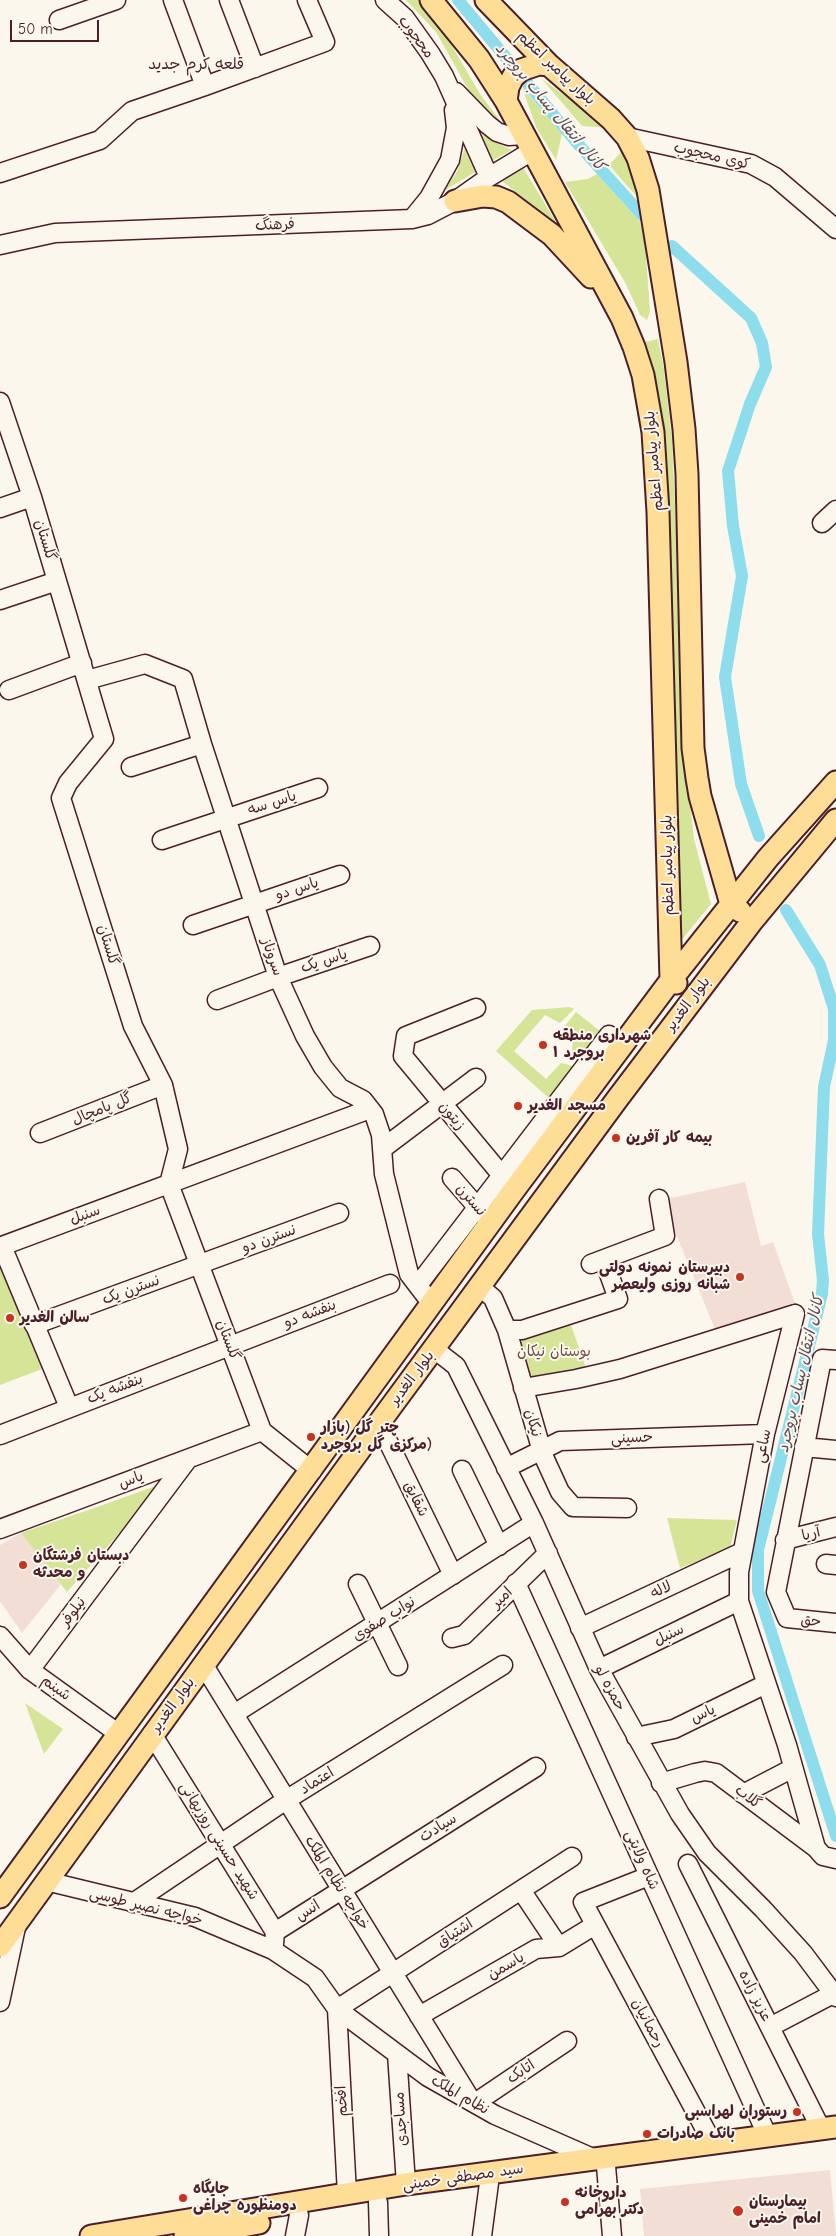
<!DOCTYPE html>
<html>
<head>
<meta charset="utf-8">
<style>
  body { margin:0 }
  #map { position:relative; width:836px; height:2236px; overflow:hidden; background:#fbf7ec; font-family:"Comic Neue",sans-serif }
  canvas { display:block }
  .scale { position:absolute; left:10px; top:20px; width:89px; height:22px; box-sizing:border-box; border:2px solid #4a1f2b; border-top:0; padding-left:6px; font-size:15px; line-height:18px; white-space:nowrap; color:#4a1f2b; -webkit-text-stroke:4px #fbf7ec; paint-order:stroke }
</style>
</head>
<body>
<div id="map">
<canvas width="836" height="2236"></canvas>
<div class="scale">50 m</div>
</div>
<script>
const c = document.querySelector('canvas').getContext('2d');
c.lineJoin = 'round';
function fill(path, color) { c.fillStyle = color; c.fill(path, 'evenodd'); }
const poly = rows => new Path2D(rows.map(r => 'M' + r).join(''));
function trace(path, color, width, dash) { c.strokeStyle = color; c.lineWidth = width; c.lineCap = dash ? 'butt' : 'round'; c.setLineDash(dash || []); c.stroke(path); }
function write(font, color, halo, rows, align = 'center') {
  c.font = font + ' "Comic Neue","Playpen Sans Arabic",sans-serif'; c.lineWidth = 4; c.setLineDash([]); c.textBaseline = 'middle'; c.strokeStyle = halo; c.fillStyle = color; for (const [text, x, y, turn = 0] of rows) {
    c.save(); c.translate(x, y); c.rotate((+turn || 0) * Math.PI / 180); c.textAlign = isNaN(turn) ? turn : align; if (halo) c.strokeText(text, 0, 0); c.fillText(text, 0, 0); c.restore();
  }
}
const built = poly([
  [745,1182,761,1246,773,1242,797,1309,717,1334,662,1200],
  [21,1533,61,1584,22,1633,0,1601,0,1545],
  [830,2170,836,2236,644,2236,640,2189]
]);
const green = poly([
  [406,0,421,0,442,29,480,94,502,123,485,114,473,98,436,32],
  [541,78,608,128,582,126],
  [522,87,562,134,556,160,536,127],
  [473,122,492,141,512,150,493,160],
  [466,144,477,171,445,190,458,170],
  [626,147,645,206,609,165],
  [521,164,557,224,498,178],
  [597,174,640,222,645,243,650,312,647,320,640,315,626,284,565,182,588,179],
  [658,339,664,370,672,440,678,572,683,742,694,839,711,904,676,947,680,918,676,745,641,343],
  [570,1007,574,1009,560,1023,545,1015,514,1051,546,1079,561,1063,577,1067,550,1099,496,1051,532,1010],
  [576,1012,600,1031,576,1063,572,1050,573,1038,564,1027],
  [0,1266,42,1369,0,1385],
  [570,1322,586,1368,529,1378,516,1339],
  [164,1483,67,1592,21,1533,100,1506],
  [667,1518,737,1520,730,1548,680,1568],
  [25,1703,63,1729,44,1754]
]);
const canal = poly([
  [458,0,577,143,642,215],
  [672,246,751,318,762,343,766,367,750,404,728,471,733,526,742,576,725,677,741,784,759,836],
  [786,910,820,965,834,1009,834,1040,824,1087,818,1234,823,1280,822,1294,758,1550,758,1591,836,1836]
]);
const minor = poly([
  [173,0,205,86],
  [229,0,255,68],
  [385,0,405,18,430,53,444,76,489,177],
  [59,20,116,0],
  [456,92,487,124,497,132,509,136,523,135],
  [627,137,751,164,775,177,836,229],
  [0,173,100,140,132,111,205,86,325,42,307,0],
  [412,219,429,198,450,160,456,128,454,110],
  [0,245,55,233,412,219,428,215,455,201,489,177,532,151],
  [0,402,32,497,104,739,68,783,61,798,133,1026,163,1085,178,1149,169,1184,262,1431,312,1471],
  [0,508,32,497],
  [822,523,836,510],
  [0,600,57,581],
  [87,680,145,664,183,679,202,744,278,977,305,1036,323,1067,340,1088,363,1100,374,1114,381,1135,384,1174,409,1274,432,1304],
  [9,690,82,663],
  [131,767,202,744],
  [162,840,318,788],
  [193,925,340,875],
  [217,1000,278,977,370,946],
  [476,1008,406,1036,403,1056,509,1184],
  [40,1133,163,1085],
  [382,1149,476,1078],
  [452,1178,484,1215],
  [591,1264,665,1236,659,1199],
  [418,1285,609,1035],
  [480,1287,493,1298,507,1330,543,1455,560,1492,573,1507,627,1508],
  [795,1314,765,1434,739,1572,739,1601,787,1745,816,1848],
  [34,1325,339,1213],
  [507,1330,522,1330,618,1299,604,1260],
  [434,1349,456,1366,534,1523,599,1669,680,1814,707,1853,763,1909,803,1953,836,1997],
  [836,1360,822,1359,776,1592,787,1618,836,1623],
  [523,1388,576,1379,620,1369,795,1314],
  [69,1407,2,1246,370,1109],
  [379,1423,453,1575],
  [0,1435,390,1284],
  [804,1447,836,1450],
  [506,1468,560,1441,765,1434],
  [462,1470,499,1546],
  [0,1529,262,1431],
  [785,1540,836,1527],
  [826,1564,836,1565],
  [516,1583,768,2137],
  [358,1584,398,1666],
  [580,1628,742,1552],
  [0,1636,30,1670,119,1734],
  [452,1638,464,1635,548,1553],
  [203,1664,471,2100],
  [599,1669,739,1601],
  [30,1670,188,1459],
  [234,1714,534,1523],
  [152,1734,275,1932,274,1944],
  [636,1737,674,1729,766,1684],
  [661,1783,695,1773,705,1771,716,1773,816,1848,823,1856,836,1859],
  [743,1794,793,1768],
  [688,1864,821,2129],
  [649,1876,583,1902,713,2144],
  [46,1881,195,1917,273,1950,315,1978,337,2009,428,2077,495,2115,595,2159],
  [521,1890,559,1947],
  [133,1903,286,1800,503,1665],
  [275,1932,536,1767],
  [0,2002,16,1927],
  [337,2009,572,1857],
  [337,2009,347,2194],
  [419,2016,536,1949,559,1947,595,1925],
  [770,2027,833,1994],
  [397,2054,406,2184],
  [475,2103,567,2041],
  [606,2166,612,2236],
  [378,2202,379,2236],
  [295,2236,299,2215],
  [482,2236,489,2183]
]);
const major = poly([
  [431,0,479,59,506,101,622,318,634,347,643,375,653,432,658,512,671,980,676,983],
  [486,0,549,65,611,119,627,137,638,158,648,190,676,362,684,429,687,474,693,748,697,778,700,796,731,904,740,911],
  [506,101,508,87,513,77,521,70,539,64,549,65],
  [455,201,483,196,496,197,508,202,552,235,591,277],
  [0,1897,514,1190,671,980,768,858,836,782],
  [0,1946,379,1423,618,1098,753,920,836,820],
  [91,2236,406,2184,836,2127],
  [185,2236,259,2223]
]);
const markers = [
  [543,1045,5,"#c8321e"],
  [518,1106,5,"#c8321e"],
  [616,1138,5,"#c8321e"],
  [740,1277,5,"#c8321e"],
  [10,1318,5,"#c8321e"],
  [311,1437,5,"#c8321e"],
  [23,1565,5,"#c8321e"],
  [797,2112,5,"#c8321e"],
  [647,2134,5,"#c8321e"],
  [183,2198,5,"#c8321e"],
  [565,2202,5,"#c8321e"],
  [738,2211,6,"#c8321e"]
];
const streetNames = [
  ["محجوب",416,37,53],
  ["بلوار پیامبر اعظم",556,68,43],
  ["کوی محجوب",712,156,13],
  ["فرهنگ",275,225,-2],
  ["بلوار پیامبر اعظم",654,461,-95],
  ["گلستان",45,540,73],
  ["یاس سه",272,803,-18],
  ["بلوار پیامبر اعظم",668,865,-91],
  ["یاس دو",297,889,-18],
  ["گلستان",108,945,73],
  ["سروناز",272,957,71],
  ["یاس یک",324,961,-18],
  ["بلوار الغدیر",688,1004,-53],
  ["گل پامچال",102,1109,-22],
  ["زیتون",452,1116,50],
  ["نسترن",471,1200,49],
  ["سنبل",85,1215,-20],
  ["نسترن دو",269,1239,-20],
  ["نسترن یک",131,1290,-20],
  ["بنفشه دو",310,1314,-21],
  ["گلستان",228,1340,69],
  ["بلوار الغدیر",412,1378,-53],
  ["بنفشه یک",115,1389,-21],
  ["نیکان",533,1423,74],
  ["حسینی",632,1438,-2],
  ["ساعی",763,1446,-78],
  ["یاس",131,1480,-21],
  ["شقایق",416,1499,64],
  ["آریا",811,1534,-14],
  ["لاله",661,1590,-25],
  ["امیر",502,1598,-44],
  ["نیلوفر",73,1612,-53],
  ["نواب صفوی",384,1619,-32],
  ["حق",811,1621,6],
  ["سنبل",669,1635,-26],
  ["شبنم",56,1688,36],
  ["حمزه لو",610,1688,62],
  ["بلوار الغدیر",173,1705,-54],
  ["یاس",703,1714,-26],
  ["اعتماد",317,1781,-32],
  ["گلاب",748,1797,37],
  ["سیادت",438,1828,-32],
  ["شهید حسینی روزبهانی",219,1841,58],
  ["شاه ولایتی",642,1860,66],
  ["خواجه نظام الملک",337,1883,58],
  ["خواجه نصیر طوسی",146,1907,14],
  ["انس",308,1911,-33],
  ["اشتیاق",455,1933,-33],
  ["یاسمن",506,1966,-30],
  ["عزیز زاده",755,1996,63],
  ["رحمانیان",648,2023,62],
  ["اتابک",521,2072,-34],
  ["نظام الملک",460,2095,30],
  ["افخم",342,2101,-93],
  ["مساجدی",401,2119,-94],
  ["سید مصطفی خمینی",463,2177,-8]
];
const poiNames = [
  ["شهرداری منطقه",553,1036],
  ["۱ بروجرد",553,1053],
  ["مسجد الغدیر",528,1106],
  ["بیمه کار آفرین",626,1138],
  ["دبیرستان نمونه دولتی",730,1268,"right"],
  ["شبانه روزی ولیعصر",730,1285,"right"],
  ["سالن الغدیر",20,1318],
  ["چتر گل (بازار",321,1428],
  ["مرکزی گل بروجرد)",321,1445],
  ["دبستان فرشتگان",33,1556],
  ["و محدثه",33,1573],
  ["رستوران لهراسبی",787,2112,"right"],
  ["بانک صادرات",657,2134],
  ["جایگاه",193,2189],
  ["دومنظوره چراغی",193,2206],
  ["داروخانه",575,2193],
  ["دکتر بهرامی",575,2210],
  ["بیمارستان",749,2202],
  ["امام خمینی",749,2219]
];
const parkNames = [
  ["بوستان نیکان",554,1352]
];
const neighbourhoodNames = [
  ["قلعه کرم جدید",196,64]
];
const waterNames = [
  ["کانال انتقال پساب بروجرد",550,107,50],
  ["کانال انتقال پساب بروجرد",801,1374,-77]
];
fill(built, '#f2ded4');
fill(green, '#d5e497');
trace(canal, '#8eddec', 12);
trace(minor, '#4a1f2b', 21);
trace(major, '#4a1f2b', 25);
trace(minor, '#fbf7ec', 18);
trace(major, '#fedd96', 21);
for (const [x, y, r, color] of markers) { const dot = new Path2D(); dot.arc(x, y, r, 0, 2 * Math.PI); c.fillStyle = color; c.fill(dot); trace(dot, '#fbf7ec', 2); }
write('15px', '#4a1f2b', '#fbf7ec', streetNames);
write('bold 15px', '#4a1f2b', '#fbf7ec', poiNames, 'left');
write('15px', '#6d5046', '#fbf7ec', parkNames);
write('16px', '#4a1f2b', '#fbf7ec', neighbourhoodNames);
write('italic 16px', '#5b4e5b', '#fbf7ec', waterNames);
</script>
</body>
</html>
